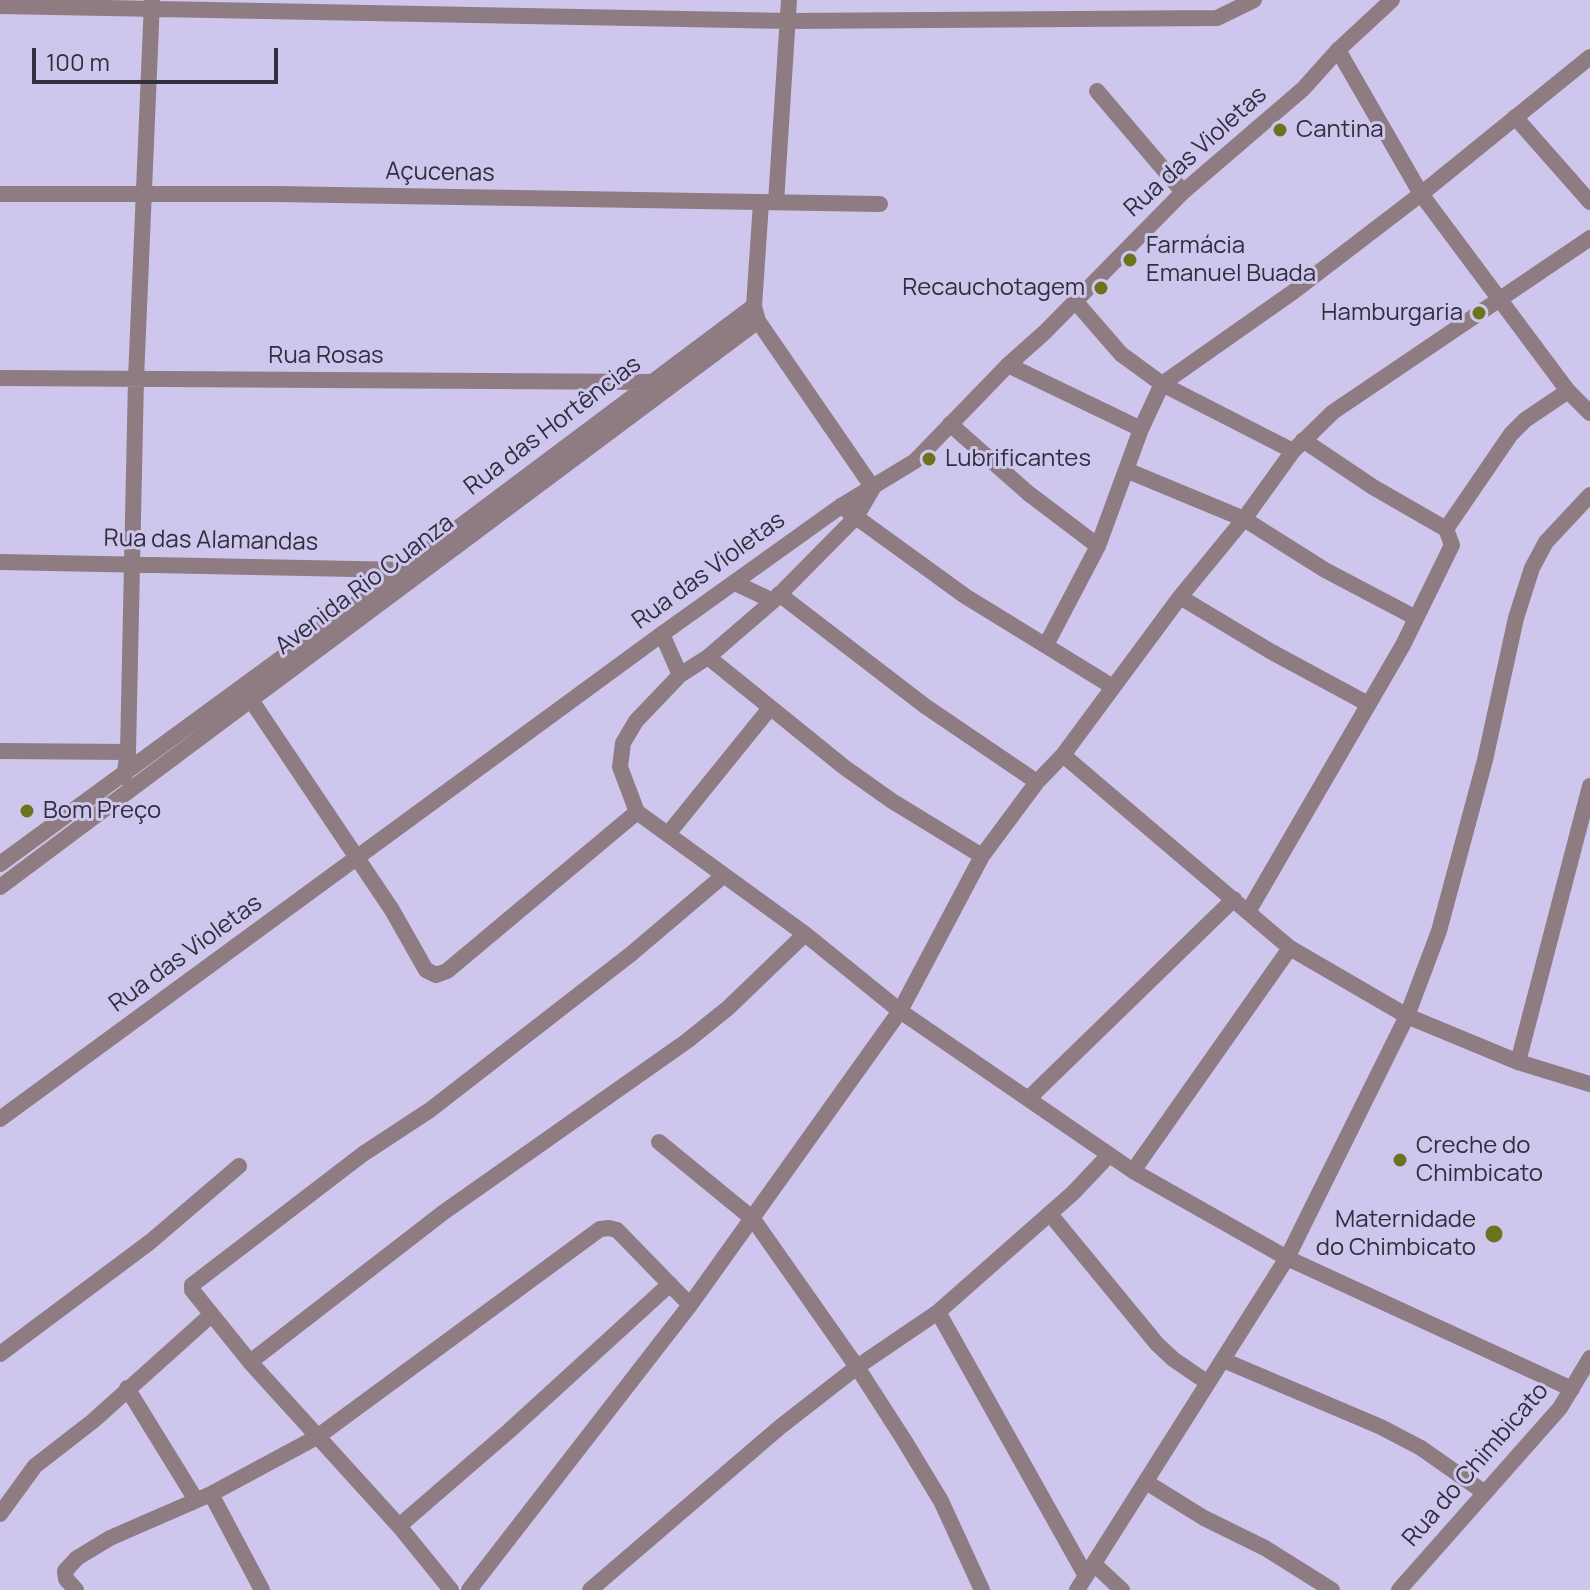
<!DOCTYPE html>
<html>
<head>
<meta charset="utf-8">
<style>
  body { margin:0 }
  #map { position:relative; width:1590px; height:1590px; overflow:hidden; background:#cec6ed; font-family:Manrope,sans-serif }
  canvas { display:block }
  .scale { position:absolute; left:32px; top:48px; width:246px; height:36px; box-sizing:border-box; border:4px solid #312e3d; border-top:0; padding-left:10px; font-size:24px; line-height:28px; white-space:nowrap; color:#312e3d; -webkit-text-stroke:6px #cec6ed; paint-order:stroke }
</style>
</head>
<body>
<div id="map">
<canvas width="1590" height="1590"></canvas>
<div class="scale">100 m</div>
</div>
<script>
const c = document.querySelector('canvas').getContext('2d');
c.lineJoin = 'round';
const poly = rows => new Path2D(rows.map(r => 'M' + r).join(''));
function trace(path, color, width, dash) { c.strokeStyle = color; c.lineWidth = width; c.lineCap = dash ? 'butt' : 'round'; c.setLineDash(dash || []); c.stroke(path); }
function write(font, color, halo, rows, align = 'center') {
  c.font = font + ' Manrope,sans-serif'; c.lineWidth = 6; c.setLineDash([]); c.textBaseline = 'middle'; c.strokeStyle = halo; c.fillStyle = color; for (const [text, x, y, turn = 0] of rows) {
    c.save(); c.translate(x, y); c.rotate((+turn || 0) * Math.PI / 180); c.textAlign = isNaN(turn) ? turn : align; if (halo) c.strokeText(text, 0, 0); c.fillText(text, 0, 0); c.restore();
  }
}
const minor = poly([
  [0,6,789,21,1217,18,1254,0],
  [1338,50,1421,194,1568,391,1590,413],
  [1097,91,1183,192],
  [1515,117,1590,202],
  [0,194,276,194,880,204],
  [776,202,789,0],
  [1075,301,1121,354,1162,384,1293,451],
  [754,306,761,203],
  [1008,365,1141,429],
  [0,378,652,382],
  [950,424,1028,493,1098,546],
  [1303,440,1373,487,1446,529,1511,434,1525,420,1568,391],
  [1126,470,1244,519,1325,570,1416,618],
  [841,506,856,517,773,601,708,657,680,675,636,721,623,743,620,767,637,812,805,934,900,1011,1133,1171,1287,1258,1572,1389],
  [0,562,406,570],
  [735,583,773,601],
  [779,594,925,706,1037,782],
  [1180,597,1270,651,1368,704],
  [662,634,680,675],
  [1046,645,1098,546,1141,429,1162,384,1293,292,1421,194,1590,57],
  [708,657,844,767,892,801,982,856],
  [251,700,392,910,426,970,436,975,447,971,637,812],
  [0,751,128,752],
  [1063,755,1290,948,1407,1016,1518,1062,1590,1084],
  [124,777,128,752,136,379,152,1],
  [668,834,770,708],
  [0,864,403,569,754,306,758,321,873,488,856,517,965,596,1113,687],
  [0,887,758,321],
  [1248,912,1403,645,1452,545,1446,529],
  [1518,1062,1590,786],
  [1029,1098,1234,899],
  [659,1142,753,1219,857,1367,904,1440,941,1501,982,1590],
  [1133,1171,1290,948],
  [1050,1214,1157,1344,1173,1359,1208,1383],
  [938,1312,1086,1576],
  [0,1354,150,1242,239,1166],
  [1223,1360,1381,1427,1421,1448,1485,1493],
  [250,1362,444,1212,687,1041,728,1008,805,934],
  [127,1388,196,1500],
  [1146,1482,1204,1518,1265,1548,1332,1590],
  [211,1494,262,1590],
  [0,1514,35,1466,93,1421,211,1315],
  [399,1526,509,1431,670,1284],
  [1094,1564,1122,1590],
  [76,1590,66,1579,65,1571,77,1558,110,1538,211,1494,317,1437,600,1229,609,1228,617,1230,690,1305],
  [451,1590,399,1526,250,1362,192,1290,192,1285,363,1154,430,1110,631,954,723,876],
  [469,1590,690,1305,900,1011,982,856,1037,782,1063,755,1180,597,1244,519,1293,451,1333,412,1590,238],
  [590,1590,780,1427,857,1367,938,1312,1073,1193,1109,1155],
  [1077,1590,1287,1258,1407,1016,1439,931,1485,760,1516,618,1532,568,1546,542,1590,495]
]);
const tertiary = poly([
  [0,1119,662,634,841,506,915,461,1008,365,1045,332,1183,192,1303,89,1338,50,1392,0],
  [1399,1590,1560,1408,1590,1358]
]);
const markers = [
  [1280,130,8,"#6c731c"],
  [1130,260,8,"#6c731c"],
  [1101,288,8,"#6c731c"],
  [1479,313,8,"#6c731c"],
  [929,459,8,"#6c731c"],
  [27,811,8,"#6c731c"],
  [1400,1160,8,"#6c731c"],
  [1494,1234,10,"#6c731c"]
];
const poiNames = [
  ["Cantina",1296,130],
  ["Farmácia",1146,246],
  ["Emanuel Buada",1146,274],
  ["Recauchotagem",1085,288,"right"],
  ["Hamburgaria",1463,313,"right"],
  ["Lubrificantes",945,459],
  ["Bom Preço",43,811],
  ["Creche do",1416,1146],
  ["Chimbicato",1416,1174],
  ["Maternidade",1476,1220,"right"],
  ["do Chimbicato",1476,1248,"right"]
];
const streetNames = [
  ["Rua das Violetas",1196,152,-42],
  ["Açucenas",440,173,1],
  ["Rua Rosas",326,356],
  ["Rua das Hortências",553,426,-37],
  ["Rua das Alamandas",211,541,1],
  ["Rua das Violetas",709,571,-36],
  ["Avenida Rio Cuanza",365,585,-37],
  ["Rua das Violetas",186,954,-36],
  ["Rua do Chimbicato",1476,1465,-49]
];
trace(minor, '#8e7c82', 16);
trace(tertiary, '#8e7c82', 16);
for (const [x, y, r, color] of markers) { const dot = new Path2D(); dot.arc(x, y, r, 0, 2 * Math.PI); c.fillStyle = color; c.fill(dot); trace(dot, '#cec6ed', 3); }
write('24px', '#312e3d', '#cec6ed', poiNames, 'left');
write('24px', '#312e3d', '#cec6ed', streetNames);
</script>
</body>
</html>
